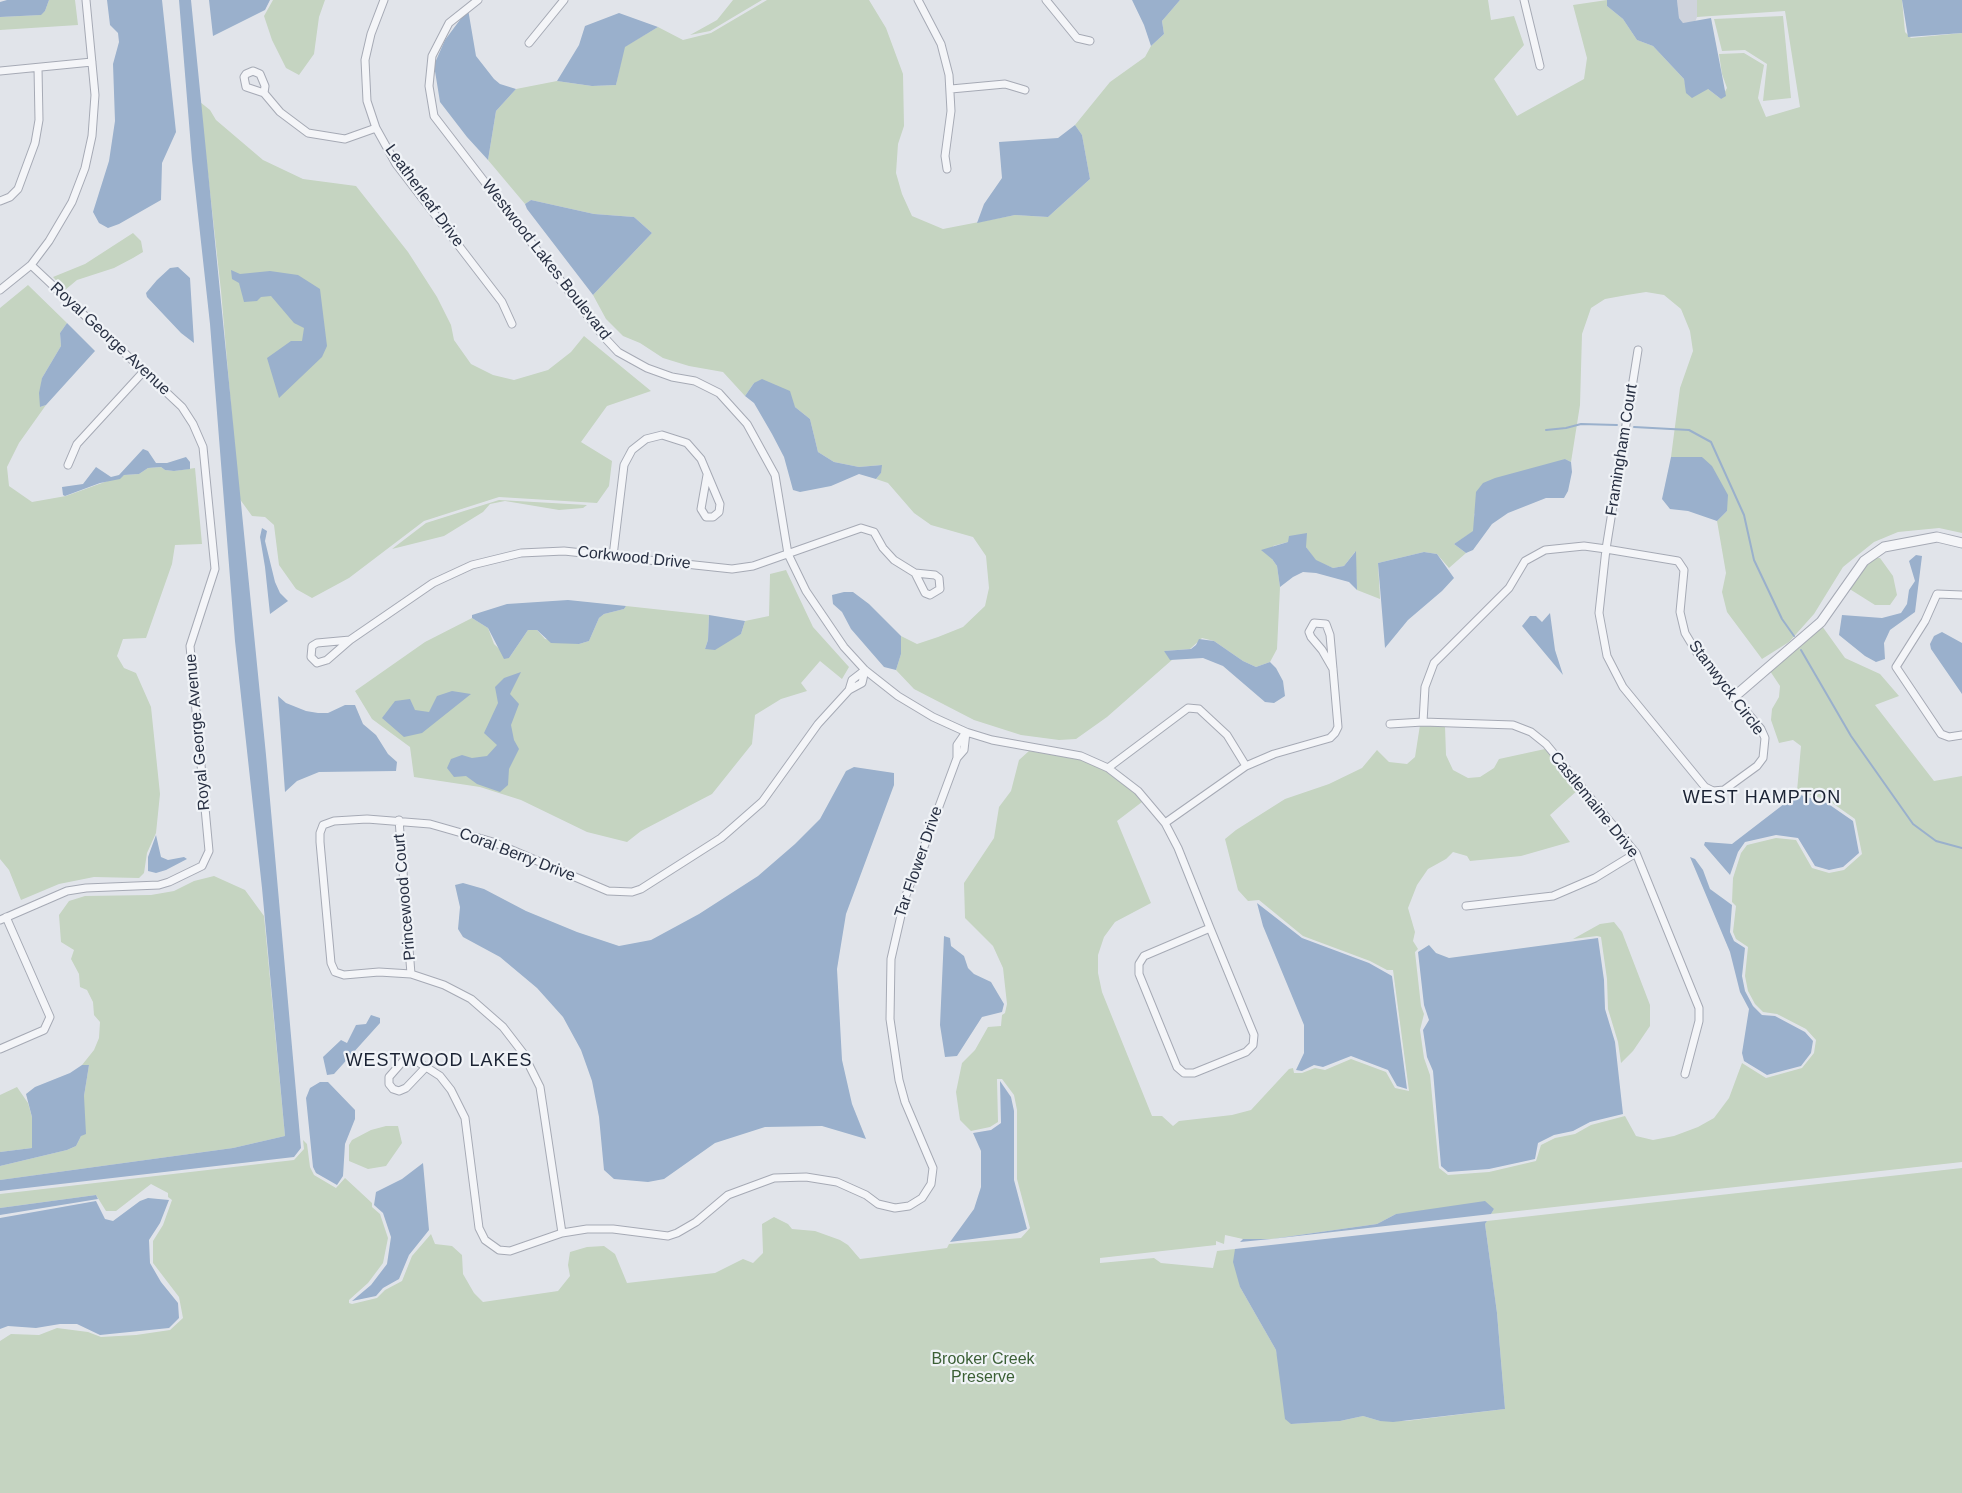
<!DOCTYPE html>
<html>
<head>
<meta charset="utf-8">
<style>
  body { margin:0 }
  canvas { display:block; background:#e1e4ea }
</style>
</head>
<body>
<canvas width="1962" height="1493"></canvas>
<script>
const c = document.querySelector('canvas').getContext('2d');
c.lineJoin = 'round';
function fill(path, color) { c.fillStyle = color; c.fill(path, 'evenodd'); }
const poly = rows => new Path2D(rows.map(r => 'M' + r).join(''));
function trace(path, color, width, dash) { c.strokeStyle = color; c.lineWidth = width; c.lineCap = dash ? 'butt' : 'round'; c.setLineDash(dash || []); c.stroke(path); }
function write(font, color, halo, rows, align = 'center') {
  c.font = font + ' Arial,sans-serif'; c.lineWidth = 4.5; c.setLineDash([]); c.textBaseline = 'middle'; c.strokeStyle = halo; c.fillStyle = color; for (const [text, x, y, turn = 0] of rows) {
    c.save(); c.translate(x, y); c.rotate((+turn || 0) * Math.PI / 180); c.textAlign = isNaN(turn) ? turn : align; if (halo) c.strokeText(text, 0, 0); c.fillText(text, 0, 0); c.restore();
  }
}
const built = poly([
  [1677,0,1697,0,1697,17,1695,22,1683,23,1679,18]
]);
const green = poly([
  [49,0,75,0,78,25,0,30,0,17,40,15,45,11],
  [273,0,325,0,319,17,314,54,299,75,286,68,272,40,264,16],
  [733,0,762,0,710,31,690,35,717,20],
  [767,0,869,0,886,28,903,74,904,126,898,144,896,173,902,194,912,216,943,229,1015,215,1048,217,1090,179,1082,135,1075,125,1110,82,1145,57,1151,46,1164,34,1162,21,1180,0,1488,0,1491,20,1514,16,1524,45,1494,79,1517,116,1584,79,1587,58,1573,5,1607,0,1607,6,1623,19,1637,40,1653,46,1684,79,1686,88,1708,89,1721,99,1727,88,1722,74,1719,54,1744,53,1764,65,1758,98,1766,117,1800,107,1785,11,1697,17,1697,0,1902,0,1905,32,1911,38,1962,33,1962,533,1939,528,1898,532,1874,542,1843,567,1814,614,1789,642,1762,659,1727,612,1722,592,1726,573,1717,521,1727,511,1702,457,1671,457,1680,388,1693,351,1690,331,1681,309,1664,295,1646,292,1627,295,1605,299,1591,308,1582,334,1580,405,1571,462,1565,459,1474,514,1474,531,1454,544,1466,553,1449,568,1437,554,1424,552,1378,563,1380,599,1357,590,1355,552,1344,566,1333,568,1316,561,1306,547,1288,542,1273,546,1272,559,1277,566,1280,587,1277,649,1270,662,1256,667,1243,661,1214,641,1202,638,1190,649,1164,651,1173,659,1107,717,1076,739,1059,740,1021,735,974,720,914,689,896,670,901,654,901,636,917,644,938,637,963,627,985,606,989,588,986,556,973,537,931,525,914,513,888,483,876,479,881,473,881,465,859,467,834,462,818,452,810,419,795,407,754,383,745,396,723,372,689,366,663,358,640,343,623,336,606,319,593,295,652,233,634,217,594,214,531,200,525,204,488,160,496,111,516,89,557,81,592,86,616,85,624,47,658,27,683,40,711,33],
  [1783,16,1791,98,1763,101,1767,64,1745,50,1722,51,1714,19],
  [200,102,210,110,216,120,263,160,303,179,356,186,408,252,437,297,451,325,454,340,471,364,493,375,514,380,548,370,571,352,584,336,651,391,607,406,581,442,612,461,609,486,597,503,499,497,424,521,349,578,312,598,296,589,279,565,274,525,265,517,252,516,239,498,221,291],
  [133,233,141,241,143,252,133,258,114,268,77,280,65,290,53,277,85,264],
  [28,285,67,323,60,333,61,346,42,378,40,407,46,405,19,443,7,467,9,486,32,502,66,496,124,475,139,474,148,468,161,467,165,470,174,471,195,468,202,544,175,545,172,564,146,638,123,639,117,656,124,668,136,673,151,707,160,794,156,833,147,853,144,873,139,878,94,877,59,884,21,900,9,870,0,859,0,308],
  [499,500,587,505,583,508,559,510,505,501,490,504,483,512,444,536,392,549,426,523],
  [1875,558,1880,558,1893,576,1897,595,1890,605,1875,605,1848,588,1867,563],
  [786,570,813,627,849,667,842,679,820,661,801,683,807,691,781,699,755,715,752,744,712,794,641,831,627,842,587,832,521,800,480,787,414,777,410,747,372,719,355,691,425,642,472,618,488,628,494,644,509,658,528,630,537,630,545,639,579,644,589,641,599,618,604,614,624,609,626,606,709,615,708,640,705,649,741,634,745,621,769,616,770,574],
  [1822,626,1845,658,1880,674,1899,696,1875,705,1934,781,1962,776,1962,1162,1491,1214,1494,1209,1396,1214,1377,1224,1271,1239,1243,1239,1225,1235,1224,1244,1216,1241,1216,1245,1100,1258,1100,1263,1154,1258,1161,1263,1213,1268,1217,1251,1235,1249,1240,1287,1276,1350,1291,1424,1340,1421,1363,1416,1380,1421,1406,1421,1505,1409,1497,1313,1485,1224,1487,1221,1962,1168,1962,1493,0,1493,0,1341,11,1334,39,1335,57,1328,88,1332,101,1337,136,1335,170,1330,183,1318,179,1297,153,1263,153,1241,163,1225,172,1200,168,1197,168,1193,151,1184,116,1211,106,1211,96,1195,0,1208,0,1194,294,1160,304,1149,303,1140,307,1144,310,1167,314,1175,336,1188,345,1178,372,1203,372,1207,380,1214,388,1238,383,1263,368,1283,349,1300,349,1303,352,1304,377,1298,385,1290,402,1281,412,1256,431,1234,435,1244,452,1246,462,1255,463,1274,474,1293,483,1302,558,1291,570,1276,568,1265,570,1252,587,1247,604,1246,615,1254,627,1283,715,1273,743,1259,753,1263,763,1253,762,1224,774,1217,788,1224,792,1229,815,1231,840,1240,848,1245,860,1259,947,1248,949,1244,1021,1238,1030,1228,1017,1179,1017,1110,1014,1095,1002,1079,997,1079,998,1122,990,1127,971,1131,960,1120,956,1092,962,1063,975,1050,988,1027,1001,1026,1002,1015,1005,1013,1007,1004,1003,968,993,946,965,918,964,883,994,838,999,807,1011,791,1019,760,1029,751,1080,759,1105,771,1135,793,1142,802,1117,821,1151,903,1115,922,1104,937,1098,955,1098,973,1102,992,1152,1116,1162,1116,1173,1126,1179,1121,1232,1115,1251,1110,1289,1069,1293,1068,1294,1073,1302,1073,1315,1068,1325,1070,1351,1059,1386,1072,1395,1088,1409,1091,1393,970,1387,970,1370,961,1303,936,1259,900,1248,901,1238,890,1225,839,1236,830,1285,799,1329,784,1362,768,1377,750,1389,762,1407,764,1415,757,1420,725,1423,725,1445,726,1446,755,1453,770,1468,778,1480,777,1494,768,1499,759,1545,749,1579,789,1550,815,1570,842,1521,856,1470,861,1467,856,1453,852,1446,859,1428,869,1417,885,1408,908,1415,932,1413,941,1418,949,1415,952,1421,1006,1424,1014,1420,1030,1424,1058,1430,1075,1439,1168,1448,1175,1489,1172,1536,1161,1541,1145,1555,1138,1575,1134,1591,1125,1625,1116,1636,1136,1653,1140,1674,1136,1698,1127,1714,1118,1729,1098,1742,1063,1766,1078,1802,1068,1814,1053,1816,1040,1806,1029,1777,1014,1763,1012,1755,1004,1748,991,1745,976,1748,947,1736,939,1733,932,1736,906,1732,902,1733,878,1741,853,1747,845,1776,838,1796,840,1812,868,1829,873,1844,870,1862,854,1855,819,1828,800,1797,791,1801,746,1793,740,1779,743,1771,720,1772,709,1779,697,1780,686,1770,671],
  [214,876,245,890,264,916,285,1136,233,1148,0,1180,0,1166,67,1150,76,1146,81,1136,84,1120,84,1096,89,1065,82,1065,94,1050,99,1038,100,1022,94,1015,93,1002,87,990,80,987,79,974,71,959,74,950,61,942,59,915,69,901,85,896,151,895,174,891,194,881],
  [1614,922,1622,932,1650,1005,1650,1026,1633,1051,1621,1063,1618,1042,1608,1009,1607,979,1601,937,1597,936,1573,939,1600,924],
  [17,1087,28,1103,32,1117,32,1148,0,1152,0,1095],
  [386,1126,398,1126,402,1143,386,1166,368,1169,349,1161,349,1145,352,1140,371,1130]
]);
const water = poly([
  [7,0,49,0,45,11,41,15,0,17,0,2],
  [107,0,162,0,176,132,162,163,161,200,119,224,108,228,99,223,93,212,109,161,115,121,113,64,119,42,118,33,110,25],
  [179,0,191,0,266,755,301,1148,294,1157,0,1191,0,1180,233,1148,285,1136,262,888,235,641,210,324,192,160],
  [209,0,270,0,265,10,213,36],
  [1132,0,1180,0,1162,21,1164,34,1151,46,1144,25],
  [1607,0,1677,0,1679,18,1683,23,1711,18,1726,96,1721,99,1708,89,1692,98,1686,93,1684,79,1653,46,1637,40,1623,19,1607,6],
  [1902,0,1962,0,1962,33,1908,37],
  [468,9,476,56,494,79,500,84,516,89,496,111,488,160,467,137,440,102,434,65,445,40],
  [619,13,658,27,625,47,616,85,592,86,557,81,579,45,585,26],
  [1075,125,1082,135,1090,179,1048,217,1015,215,977,223,984,204,1002,178,999,142,1058,138],
  [531,200,594,214,634,217,652,233,593,295,527,209,525,204],
  [178,267,190,278,194,343,181,333,147,297,146,293,157,280,170,268],
  [231,270,240,274,270,271,298,275,320,289,327,346,322,357,279,398,267,358,291,341,302,341,304,328,294,323,271,296,261,297,257,301,244,302,239,283,232,279],
  [67,323,95,351,46,405,40,407,39,393,42,378,61,346,60,333],
  [762,379,790,391,795,407,810,419,818,452,834,462,859,467,882,465,881,473,876,479,859,474,831,486,800,492,793,490,784,457,772,434,754,403,745,396,754,383],
  [143,449,148,451,156,463,167,463,186,457,190,462,190,469,174,471,165,470,161,467,148,468,139,474,124,475,120,479,100,483,65,496,63,495,62,487,83,484,96,467,111,477,119,475],
  [1671,457,1702,457,1712,466,1728,495,1727,511,1717,521,1688,511,1670,509,1662,499],
  [1565,459,1571,462,1572,472,1568,491,1564,498,1546,498,1508,513,1492,524,1473,550,1466,553,1454,544,1473,531,1476,492,1483,483,1495,478],
  [262,528,267,531,265,541,275,582,280,593,288,601,270,614,265,567,260,537],
  [1307,533,1306,547,1316,560,1333,568,1344,566,1356,551,1357,590,1349,582,1316,573,1303,572,1293,577,1280,587,1277,566,1272,559,1261,550,1288,542,1289,536],
  [1424,552,1437,554,1454,578,1442,591,1408,620,1385,648,1378,563],
  [1916,555,1922,556,1915,612,1890,630,1884,643,1885,659,1876,662,1865,656,1839,635,1842,615,1882,618,1901,613,1907,604,1909,590,1915,581,1909,561],
  [844,592,853,592,869,604,901,636,901,654,896,670,884,667,851,629,842,612,833,604,832,595],
  [568,600,626,606,624,609,604,614,599,618,589,641,579,644,551,643,537,630,528,630,509,658,504,659,488,628,472,618,472,615,507,604],
  [1550,613,1555,650,1563,675,1522,626,1530,616,1536,616,1542,622],
  [709,615,745,621,741,634,715,650,705,649,708,640],
  [1942,632,1962,643,1962,694,1931,649,1930,644,1934,636],
  [1199,639,1214,641,1243,661,1256,667,1270,662,1276,668,1283,681,1285,696,1274,703,1265,702,1223,666,1203,658,1170,660,1164,651,1191,649,1196,645],
  [521,672,510,694,519,704,511,725,514,740,519,749,509,769,508,785,500,792,477,784,466,776,454,777,447,768,451,759,462,755,472,758,487,756,497,745,484,733,498,703,495,687,504,678],
  [452,691,471,694,422,733,404,737,382,718,395,701,410,699,415,710,429,712,437,696],
  [278,696,286,703,306,711,318,713,328,713,345,705,355,705,363,724,376,735,388,754,397,762,396,771,319,772,297,781,285,792],
  [854,767,894,773,894,785,846,914,837,969,842,1060,852,1104,866,1139,822,1126,765,1127,715,1143,664,1179,648,1182,614,1179,604,1170,599,1117,592,1081,581,1050,563,1017,537,988,500,957,463,937,458,929,460,907,455,885,463,883,484,889,526,911,577,932,619,946,651,940,699,914,758,876,795,844,820,819,846,771],
  [1797,794,1827,803,1853,821,1859,853,1843,867,1829,870,1815,866,1798,838,1776,835,1745,842,1738,852,1730,875,1704,845,1705,842,1732,844],
  [156,835,161,857,168,860,184,857,187,859,166,870,156,873,148,871,148,857],
  [1690,857,1695,859,1703,870,1710,889,1732,905,1730,932,1734,941,1745,948,1742,976,1745,991,1753,1006,1762,1015,1775,1016,1805,1032,1813,1041,1811,1053,1801,1066,1767,1075,1744,1061,1742,1053,1749,1009,1740,992,1730,952],
  [1257,903,1302,938,1369,963,1392,976,1407,1089,1397,1086,1388,1070,1351,1056,1323,1067,1314,1065,1302,1071,1296,1070,1304,1053,1304,1025,1263,926],
  [944,936,950,938,951,946,964,956,968,968,974,974,991,982,1004,1004,1002,1012,982,1017,957,1056,945,1057,940,1025],
  [1598,938,1604,980,1605,1009,1615,1042,1623,1114,1590,1122,1573,1131,1554,1135,1538,1143,1535,1159,1489,1169,1448,1172,1441,1166,1433,1071,1427,1057,1423,1030,1429,1020,1424,1005,1418,952,1429,945,1436,953,1449,958],
  [371,1015,380,1018,380,1023,334,1074,327,1075,323,1057,341,1040,347,1043,356,1025,366,1024],
  [82,1065,89,1065,84,1096,86,1134,81,1136,76,1146,67,1150,0,1166,0,1152,32,1148,32,1117,26,1094,35,1087,70,1073],
  [1000,1081,1011,1097,1014,1111,1014,1180,1027,1229,1017,1233,950,1242,974,1209,981,1187,981,1151,973,1133,991,1130,1001,1123],
  [320,1082,328,1082,355,1110,355,1119,345,1144,343,1176,337,1185,316,1173,313,1167,306,1098,310,1088],
  [423,1163,429,1230,409,1255,399,1279,383,1288,376,1296,352,1301,371,1285,387,1264,391,1237,383,1213,374,1205,376,1192,402,1179],
  [96,1195,98,1199,0,1215,0,1208],
  [148,1198,169,1200,160,1223,149,1240,150,1263,161,1282,178,1303,179,1318,169,1328,100,1335,77,1324,60,1324,36,1328,8,1326,0,1329,0,1218,96,1201,105,1219,113,1221,140,1201],
  [1485,1201,1494,1209,1491,1214,1271,1239,1240,1242,1243,1239,1271,1239,1377,1224,1396,1214],
  [1487,1221,1485,1224,1497,1313,1505,1409,1393,1422,1380,1421,1363,1416,1340,1421,1291,1424,1285,1419,1276,1350,1240,1287,1233,1262,1235,1249]
]);
const stream = poly([
  [1634,427,1689,430,1711,442,1744,515,1754,560,1782,619,1794,636],
  [1546,430,1566,428,1581,424,1617,425],
  [1801,650,1851,736,1913,824,1936,841,1962,848]
]);
const minor = poly([
  [384,0,371,34,365,60,367,101,376,128,396,164,502,302,512,324],
  [478,0,449,23,432,56,429,86,434,116,604,337,618,352,647,368,672,377,695,381,719,393,747,424,775,475,788,554,806,591,844,647,865,670,898,696,933,717,966,732,992,740,1081,756,1108,768,1138,791,1165,823,1178,848,1210,928],
  [918,0,941,44,949,75,951,111,945,156,947,169],
  [1046,0,1077,38,1090,41],
  [1524,0,1540,66],
  [529,43,564,0],
  [0,71,92,62],
  [951,89,1005,84,1025,90],
  [264,93,265,86,260,74,253,71,246,74,244,77,246,87,264,93,280,112,308,133,345,139,376,128],
  [0,201,10,197,18,189,35,143,39,120,38,68],
  [0,290,31,265,49,241,72,202,85,168,92,136,95,95,86,0],
  [68,465,77,444,144,371],
  [613,556,624,465,632,450,646,439,662,435,687,443,701,459,720,504,719,512,713,517,706,517,701,509,707,475],
  [1962,595,1937,594,1925,621,1896,667,1941,734,1949,737,1962,735],
  [350,640,317,643,312,646,311,657,317,663,327,660,350,640,433,583,472,565,521,553,564,551,732,569,753,566,861,528,874,532,883,548,894,560,915,573,925,593,930,595,940,589,939,578,935,575,915,573],
  [849,690,852,680,865,670],
  [1423,722,1425,687,1434,663,1509,588,1525,561,1545,550,1584,546,1606,549,1678,561,1684,570,1680,612,1685,633,1697,653,1761,729,1765,738,1763,758,1757,766,1724,790,1713,791,1705,787,1623,687,1607,656,1599,613,1606,549,1638,350],
  [1390,724,1423,722,1513,725,1531,732,1546,744,1636,853,1699,1008,1699,1021,1685,1074],
  [957,758,957,745,966,732],
  [1108,768,1188,708,1199,709,1227,735,1246,766],
  [399,820,411,974],
  [1165,823,1246,766,1274,754,1330,738,1335,733,1338,727,1333,669,1330,635,1326,624,1314,623,1309,632,1311,637,1322,650,1333,669],
  [1466,906,1553,896,1595,878,1636,853],
  [0,920,67,891,86,888,159,885,169,882,202,866,209,851,190,646,215,569,203,447,193,424,182,407,31,265],
  [1210,928,1254,1035,1253,1045,1246,1052,1194,1073,1184,1073,1177,1067,1139,974,1139,964,1144,956,1210,928],
  [0,1049,44,1030,50,1017,6,917],
  [426,1067,416,1061,403,1061,389,1077,389,1084,393,1089,399,1091,406,1088,426,1067,440,1076,451,1090,465,1118,479,1228,485,1240,499,1250,510,1251,562,1233,587,1229,613,1229,668,1236,677,1233,696,1222,728,1195,774,1178,806,1177,837,1182,866,1195,878,1204,895,1208,909,1206,922,1198,931,1184,933,1168,905,1102,899,1080,890,1019,891,959,905,898,957,758,964,750,966,732],
  [562,1233,540,1087,523,1053,503,1027,471,999,444,985,411,974,379,972,344,975,335,972,331,963,320,842,320,833,323,825,334,821,367,819,430,824,493,842,608,891,632,892,641,889,721,838,762,802,818,724,849,690,862,683,865,670]
]);
const tertiary = poly([
  [1734,697,1821,622,1864,561,1884,547,1937,537,1962,543]
]);
const streetNames = [
  ["Leatherleaf Drive",424,196,54],
  ["Westwood Lakes Boulevard",546,260,52],
  ["Royal George Avenue",110,339,43],
  ["Framingham Court",1622,450,-81],
  ["Corkwood Drive",634,558,6],
  ["Stanwyck Circle",1726,688,53],
  ["Royal George Avenue",198,732,-95],
  ["Castlemaine Drive",1594,805,51],
  ["Coral Berry Drive",517,855,21],
  ["Tar Flower Drive",919,862,-71],
  ["Princewood Court",405,897,-95]
];
const parkNames = [
  ["Brooker Creek",983,1360],
  ["Preserve",983,1378]
];
const neighbourhoodNames = [
  ["WEST HAMPTON",1762,798],
  ["WESTWOOD LAKES",439,1061]
];
fill(built, '#cfd3dc');
fill(green, '#c5d4c1');
fill(water, '#9ab0cc');
trace(stream, '#9ab0cc', 2);
trace(minor, '#a6aab5', 9);
trace(tertiary, '#a6aab5', 11);
trace(minor, '#f4f5f8', 7);
trace(tertiary, '#f4f5f8', 9);
write('16px', '#283043', '#f0f3f7', streetNames);
write('16px', '#3b5f35', '#f0f3f7', parkNames);
c.letterSpacing = '1px';
write('18px', '#1a2233', '#f0f3f7', neighbourhoodNames);
c.letterSpacing = '0px';
</script>
</body>
</html>
